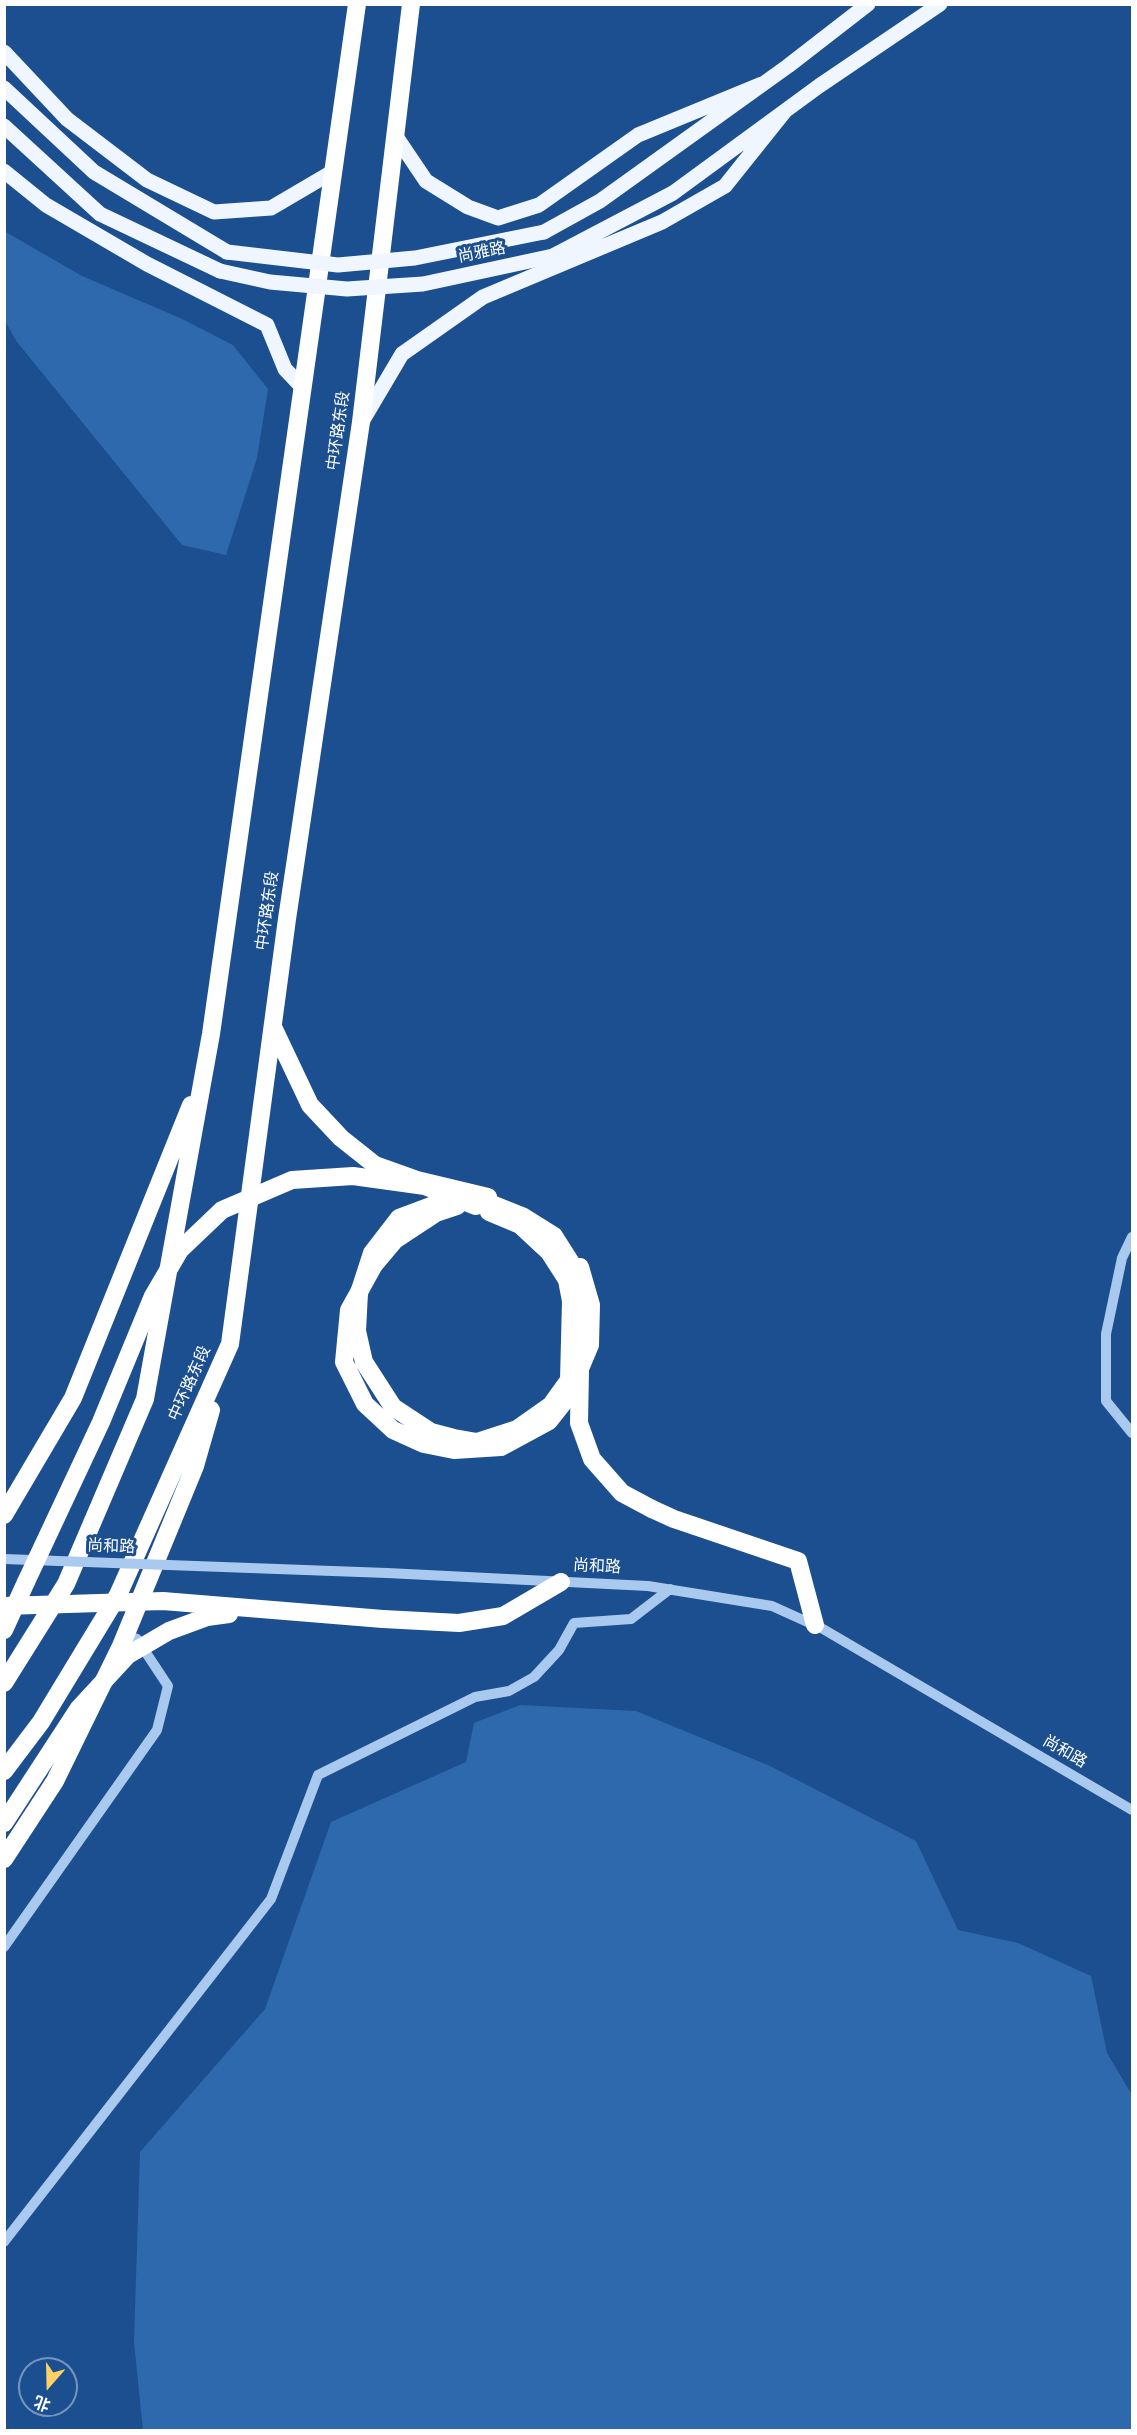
<!DOCTYPE html>
<html>
<head>
<meta charset="utf-8">
<style>
  body { margin:0 }
  #map { position:relative; width:1137px; height:2435px; overflow:hidden; background:#1b4f8f; font-family:Overpass,"Noto Sans SC",sans-serif }
  canvas { display:block }
  .frame { position:absolute; inset:0; border:6px solid #fff; pointer-events:none }
  .north { position:absolute; left:18px; top:2357px; width:60px; height:60px; box-sizing:border-box; background:#1b4f8f; border:2px solid #7695bc; border-radius:50%; rotate:200deg; font-size:16px; font-weight:700; line-height:24px; text-align:center; color:#fff }
  .north::after { content:''; display:block; margin:auto; width:21px; height:27px; background:#ffd166; clip-path:polygon(50% 0,100% 100%,50% 72%,0 100%) }
</style>
</head>
<body>
<div id="map">
<canvas width="1137" height="2435"></canvas>
<div class="frame"></div>
<div class="north">北</div>
</div>
<script>
const c = document.querySelector('canvas').getContext('2d');
c.lineJoin = 'round';
function fill(path, color) { c.fillStyle = color; c.fill(path, 'evenodd'); }
const poly = rows => new Path2D(rows.map(r => 'M' + r).join(''));
function trace(path, color, width, dash) { c.strokeStyle = color; c.lineWidth = width; c.lineCap = dash ? 'butt' : 'round'; c.setLineDash(dash || []); c.stroke(path); }
function write(font, color, halo, rows, align = 'center') {
  c.font = font + ' Overpass,"Noto Sans SC",sans-serif'; c.lineWidth = 6; c.setLineDash([]); c.textBaseline = 'middle'; c.strokeStyle = halo; c.fillStyle = color; for (const [text, x, y, turn = 0] of rows) {
    c.save(); c.translate(x, y); c.rotate((+turn || 0) * Math.PI / 180); c.textAlign = isNaN(turn) ? turn : align; if (halo) c.strokeText(text, 0, 0); c.fillText(text, 0, 0); c.restore();
  }
}
const green = poly([
  [4,231,82,276,180,318,233,345,268,389,257,458,226,555,182,545,17,342,5,321],
  [520,1705,636,1711,770,1766,916,1841,958,1930,1018,1943,1091,1976,1107,2053,1132,2095,1132,2430,143,2430,134,2342,140,2152,265,2009,331,1822,466,1762,474,1723]
]);
const minor = poly([
  [1132,1237,1122,1258,1106,1334,1106,1401,1132,1433],
  [387,1573,648,1586,772,1606,823,1629,1132,1810],
  [4,1947,157,1730,168,1686,137,1639,126,1635],
  [4,2242,271,1899,318,1775,475,1697,509,1691,534,1677,559,1650,574,1623,631,1619,670,1589]
]);
const major = poly([
  [4,52,67,119,147,180,214,212,271,208,334,171],
  [4,88,94,172,227,252],
  [4,126,100,214,220,271],
  [395,135,426,181,468,207,498,218,539,205,638,135,762,84],
  [4,171,46,205,147,264,267,325,285,369,303,388],
  [544,232,600,201,788,66,868,4],
  [553,256,673,193,819,86,940,4],
  [363,420,402,354,483,297,662,222,725,186,785,111]
]);
const highway = poly([
  [274,1029,310,1105,341,1138,375,1165,417,1180,488,1197],
  [457,1206,436,1213,395,1240,374,1265,349,1310,344,1362,365,1404,393,1430,424,1444,454,1450,501,1447,549,1421,568,1397,590,1345,591,1305,580,1267],
  [359,1293,357,1331,364,1362,393,1407,431,1432,454,1438,477,1442,517,1429,551,1405,569,1380,571,1301,567,1280,549,1252,520,1225,489,1212],
  [652,1509,674,1519,798,1561,815,1625],
  [4,1515,73,1398,191,1105],
  [383,1619,459,1623,503,1616,561,1582],
  [4,1630,26,1582],
  [4,1683,66,1584,145,1399,211,1034,357,4],
  [4,1771,41,1722,118,1595,230,1344,287,919,361,422,411,4],
  [4,1859,55,1781,121,1646,195,1466,211,1410]
]);
const minorBridge = poly([
  [4,1559,387,1573]
]);
const majorBridge = poly([
  [227,252,338,265,415,258,544,232],
  [220,271,270,282,347,289,423,284,553,256]
]);
const highwayBridge = poly([
  [359,1293,372,1253,399,1218,439,1203,477,1198,522,1216,554,1236,573,1266,578,1287,581,1320,579,1423,592,1459,622,1493,652,1509],
  [26,1582,101,1422,153,1296,180,1250,222,1210,292,1180,353,1176,425,1186,476,1206],
  [4,1606,163,1601,383,1619],
  [4,1823,79,1708,128,1655,169,1631,207,1617,229,1614]
]);
const streetNames = [
  ["尚雅路",482,254,-11],
  ["中环路东段",340,431,-82],
  ["中环路东段",269,911,-82],
  ["中环路东段",191,1384,-66],
  ["尚和路",111,1548,2],
  ["尚和路",597,1568,3],
  ["尚和路",1064,1753,30]
];
fill(green, '#2e69ad');
trace(minor, '#a9c9ee', 10);
trace(major, '#f0f6ff', 15);
trace(highway, '#fff', 18);
trace(minorBridge, '#a9c9ee', 10);
trace(majorBridge, '#f0f6ff', 15);
trace(highwayBridge, '#fff', 18);
write('16px', '#fff', '#1b4f8f', streetNames);
</script>
</body>
</html>
